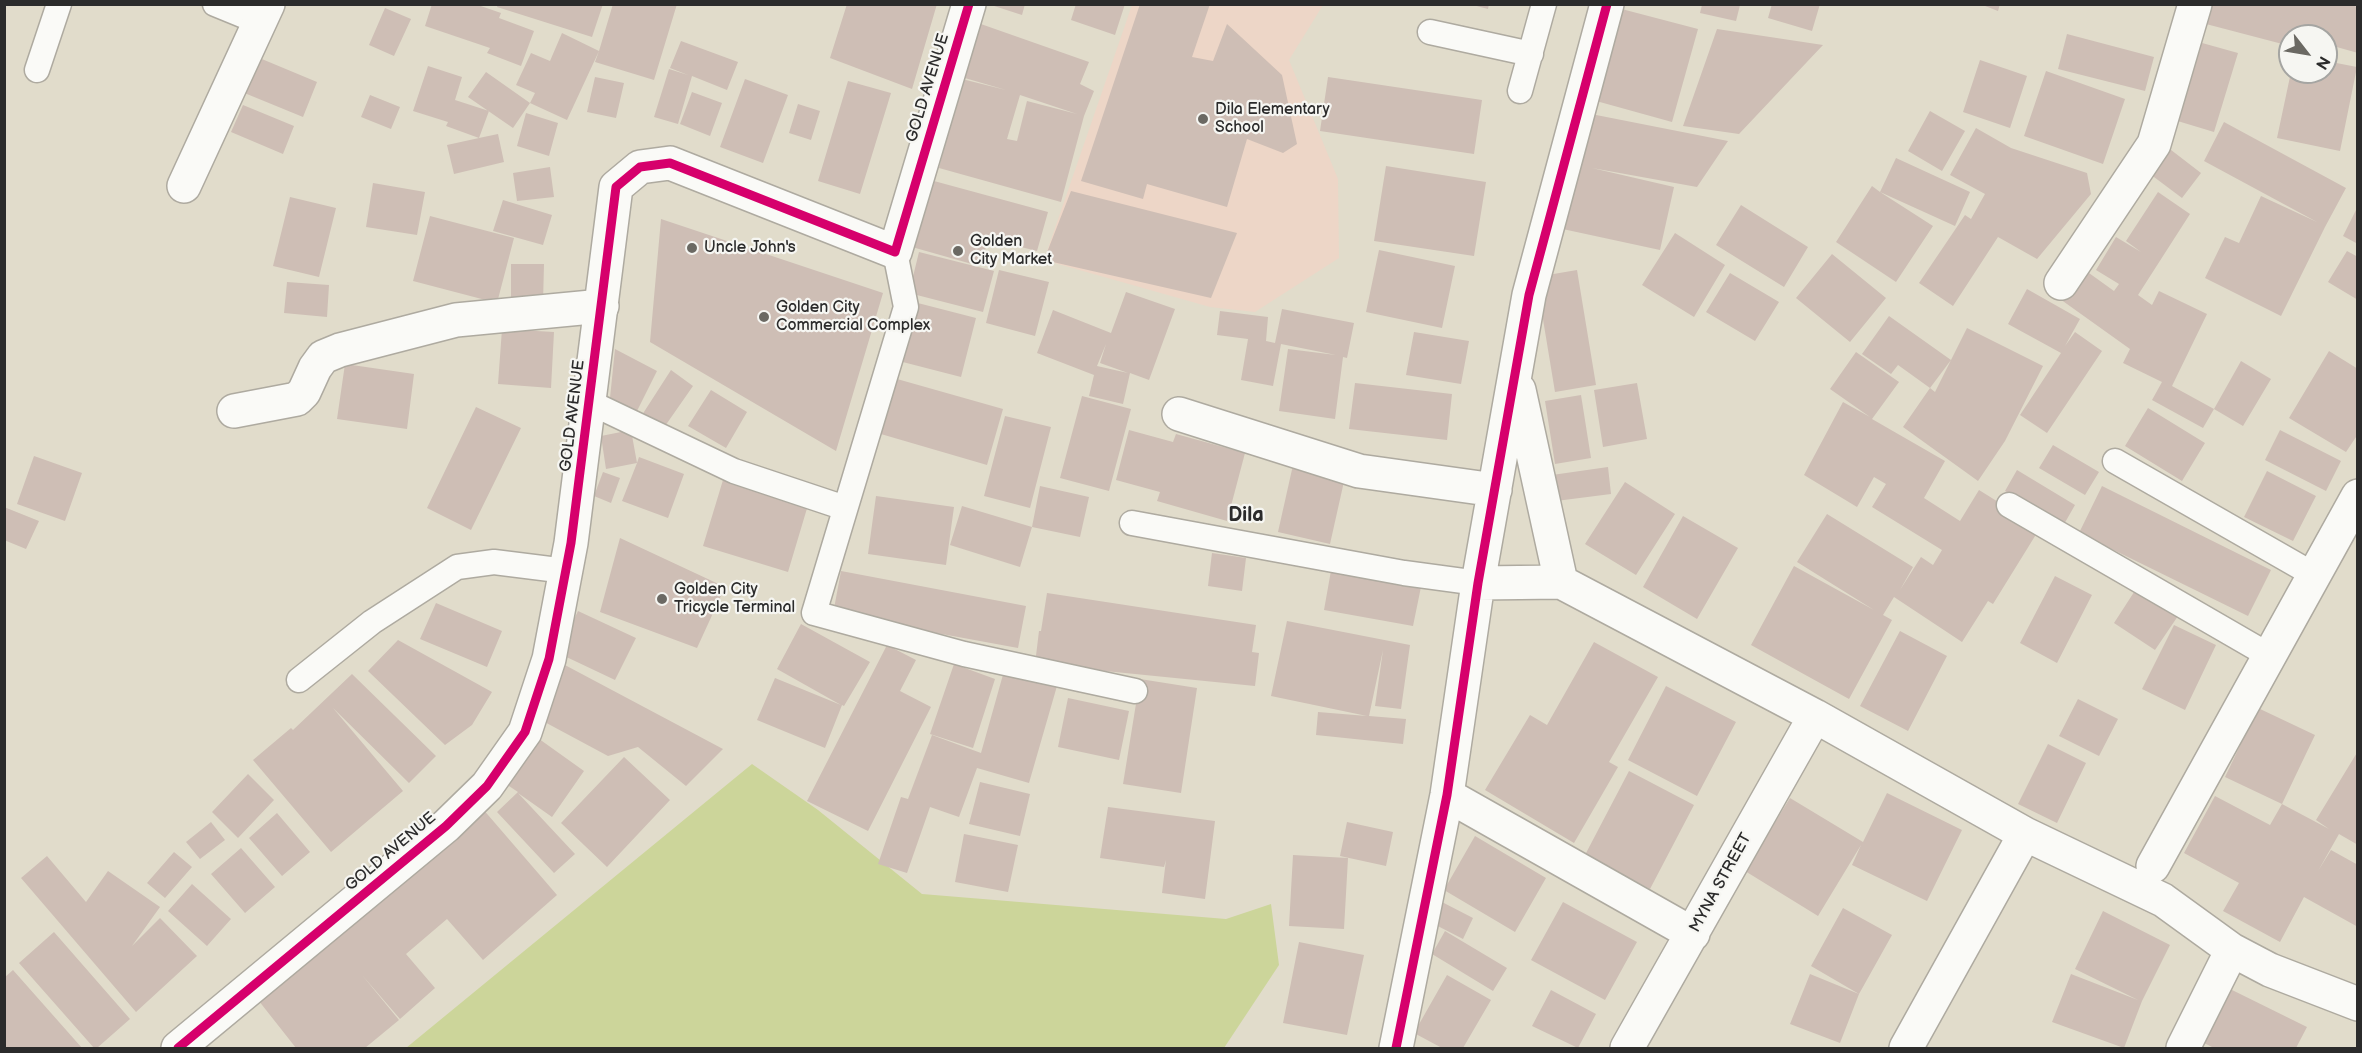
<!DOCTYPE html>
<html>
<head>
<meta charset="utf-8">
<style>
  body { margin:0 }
  #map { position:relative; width:2362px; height:1053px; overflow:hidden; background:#e1dccb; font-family:"Balsamiq Sans",sans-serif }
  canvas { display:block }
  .frame { position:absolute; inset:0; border:6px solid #2b2b2b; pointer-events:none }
  .north { position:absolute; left:2278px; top:24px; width:60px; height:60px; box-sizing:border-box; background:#f6f6f2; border:2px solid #a5a5a2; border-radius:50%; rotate:121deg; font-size:16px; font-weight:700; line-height:24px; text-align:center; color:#2b2b2b }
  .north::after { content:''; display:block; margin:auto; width:21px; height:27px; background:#6b6963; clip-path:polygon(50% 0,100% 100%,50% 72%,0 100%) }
</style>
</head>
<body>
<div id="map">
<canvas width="2362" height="1053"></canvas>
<div class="frame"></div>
<div class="north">N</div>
</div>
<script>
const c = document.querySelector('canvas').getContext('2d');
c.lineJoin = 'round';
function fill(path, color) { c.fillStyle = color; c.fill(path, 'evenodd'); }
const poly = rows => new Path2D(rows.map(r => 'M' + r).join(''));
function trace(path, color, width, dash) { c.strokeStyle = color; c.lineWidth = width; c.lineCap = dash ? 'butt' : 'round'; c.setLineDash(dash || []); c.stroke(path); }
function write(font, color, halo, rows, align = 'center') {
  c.font = font + ' "Balsamiq Sans",sans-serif'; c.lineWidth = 4.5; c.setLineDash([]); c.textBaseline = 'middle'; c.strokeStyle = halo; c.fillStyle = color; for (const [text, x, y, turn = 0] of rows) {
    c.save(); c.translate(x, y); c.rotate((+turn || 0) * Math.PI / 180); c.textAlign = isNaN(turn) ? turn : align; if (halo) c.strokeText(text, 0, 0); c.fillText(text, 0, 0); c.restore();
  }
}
const built = poly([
  [1132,5,1323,5,1289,60,1338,179,1339,258,1255,312,1210,307,1044,260]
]);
const green = poly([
  [752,764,818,810,922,894,1226,919,1271,904,1279,965,1224,1048,406,1048]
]);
const building = poly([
  [432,4,475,4,501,13,499,18,534,31,521,66,487,53,490,48,425,26],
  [498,4,603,4,592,37,497,7],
  [613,4,677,4,654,80,595,62,599,51,567,120,530,103,535,93,516,85,531,53,550,61,562,33,599,51],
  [847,4,937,4,912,89,830,58],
  [988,4,1025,4,1022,15],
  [1076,4,1125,4,1115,35,1071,20],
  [1140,4,1210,4,1192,57,1213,61,1227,24,1282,75,1297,144,1283,153,1247,139,1227,207,1147,184,1143,199,1081,181],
  [1469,4,1489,4,1488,9],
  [1772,4,1820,4,1812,31,1768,18],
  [1980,4,2000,4,1998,11],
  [2211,4,2347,4,2358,7,2358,53,2326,44,2326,36,2290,36,2290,46,2206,24],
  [1702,5,1740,5,1736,21,1700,13],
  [1614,7,1698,29,1672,122,1589,99],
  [385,8,411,19,394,56,369,45],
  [978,23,1089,62,1080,84,1094,91,1084,116,1061,202,939,168,962,79,1006,90,958,76],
  [1020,95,1077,114,1027,101,1017,141,1007,139],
  [1717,29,1823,45,1739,134,1683,126],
  [2067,34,2154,57,2145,91,2058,69],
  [681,41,738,62,727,90,692,76,678,124,654,117,669,69,688,75,670,68],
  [2195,41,2238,53,2214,132,2171,119],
  [257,57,317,82,303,117,242,92],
  [1980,60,2027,76,2010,128,1963,112],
  [2326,61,2357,67,2340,151,2277,138,2291,72,2326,72],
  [428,66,462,77,455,100,489,111,479,138,498,134,504,162,454,174,447,145,479,138,446,126,448,122,413,111],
  [2046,71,2125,99,2103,164,2024,136],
  [486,72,530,103,513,128,468,97],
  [595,77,624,83,616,118,587,112],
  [1328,77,1482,100,1474,154,1320,131],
  [745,79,788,95,763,163,720,147],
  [848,81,891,93,860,194,818,181],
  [692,92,722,103,710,136,680,124],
  [370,95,400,107,391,129,361,117],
  [798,104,820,111,811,140,789,133],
  [243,105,294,126,283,154,231,132],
  [1930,111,1965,131,1942,171,1908,151],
  [526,113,558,123,549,156,517,146],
  [1586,113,1728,141,1697,187,1592,168,1674,187,1660,250,1558,228],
  [2224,122,2346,188,2325,227,2281,316,2205,278,2225,237,2239,243,2261,196,2317,222,2204,161],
  [1976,128,2011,148,2087,173,2091,194,2037,259,1998,237,1953,306,1919,283,1965,215,1971,219,1985,194,1950,175],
  [2162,143,2201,173,2182,198,2142,168],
  [1896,158,1970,192,1955,226,1880,192,1933,226,1896,282,1836,242,1872,186,1880,192],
  [1386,166,1486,182,1474,256,1374,241],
  [550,167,554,197,517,201,513,173],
  [934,181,1048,212,1037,251,989,239,979,266,912,247],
  [373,183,425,192,417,235,366,227],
  [1071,191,1237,233,1211,298,1044,260],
  [2158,192,2190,214,2138,295,2152,305,2159,291,2207,314,2172,386,2214,409,2241,361,2271,379,2243,426,2214,409,2203,428,2152,400,2162,382,2123,363,2130,349,2060,299,2082,268,2114,291,2119,284,2096,270,2116,237,2141,252,2126,241],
  [290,197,336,208,319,277,273,266],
  [503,200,552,215,543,245,493,231],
  [1741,205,1808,247,1784,287,1716,245],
  [2358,206,2358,244,2343,236],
  [430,216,514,238,497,303,413,281],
  [661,219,883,293,836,451,650,342],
  [1675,233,1725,265,1694,317,1642,285],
  [1379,250,1455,266,1442,328,1366,312],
  [2347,251,2358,257,2358,300,2328,282],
  [919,252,994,271,983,312,909,293],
  [1832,254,1886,298,1850,342,1796,298],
  [511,264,544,264,543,303,511,302],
  [999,270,1049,282,1035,336,986,323],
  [1577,270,1596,385,1555,392,1536,277],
  [1730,273,1779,302,1755,341,1706,312],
  [287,282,329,285,327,317,284,313],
  [2027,289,2080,319,2065,346,2075,332,2102,351,2047,433,2020,415,2061,353,2008,324],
  [1126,292,1175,309,1149,380,1130,373,1123,404,1089,396,1094,375,1037,353,1053,310,1111,333],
  [1106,344,1100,363,1128,373,1097,366],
  [910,301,976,318,961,377,895,360],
  [1282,309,1354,323,1347,358,1343,357,1335,419,1279,411,1288,349,1336,355,1281,344,1273,386,1241,380,1248,339,1217,335,1220,311,1268,317,1266,341,1275,343],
  [1889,316,1951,360,1967,328,2043,366,2005,441,1978,481,1903,427,1930,388,1898,365,1891,374,1862,354],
  [1951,360,1935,392,1930,388],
  [502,329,554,332,551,388,498,384],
  [1414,332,1469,341,1461,384,1406,375],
  [615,349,657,371,637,411,610,398],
  [2329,351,2358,369,2358,434,2346,452,2289,418],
  [1856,352,1899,382,1872,419,1945,461,1924,498,1960,521,1979,490,2040,528,1993,604,1988,601,1962,642,1894,597,1883,615,1892,620,1849,699,1751,645,1794,566,1874,610,1797,562,1827,514,1913,567,1900,590,1921,557,1933,565,1942,550,1872,507,1886,484,1874,477,1857,507,1804,475,1843,402,1870,417,1830,389],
  [345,364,414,374,407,429,337,419],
  [671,370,693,386,663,429,642,415],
  [890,377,1003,409,987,465,874,432],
  [1355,383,1452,394,1447,440,1349,429],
  [1637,383,1647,439,1603,447,1594,390],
  [711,390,747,412,726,448,688,426],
  [1581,395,1591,458,1555,464,1545,401],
  [1082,396,1131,409,1109,491,1060,478],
  [476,407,521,428,471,530,427,508],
  [2148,408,2205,443,2182,481,2125,446],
  [1005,416,1051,427,1030,508,984,496],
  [631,430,637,463,639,457,684,474,668,518,622,501,637,463,606,469,601,436],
  [1129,430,1173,442,1176,434,1245,453,1227,521,1157,501,1160,492,1116,480],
  [2280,430,2341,461,2326,491,2265,460],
  [2053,445,2099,472,2085,495,2039,468],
  [34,456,82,473,65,521,17,504],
  [1293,465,1345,477,1330,544,1278,532],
  [1608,467,1611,494,1556,501,1552,475],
  [2017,470,2075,505,2063,526,2005,491],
  [2267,471,2316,496,2293,541,2244,517],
  [603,472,620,478,611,503,594,496],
  [723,480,808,505,788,572,703,546],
  [1625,482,1675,514,1636,575,1585,544],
  [1040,486,1089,497,1080,537,1032,527],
  [2102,486,2271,570,2248,616,2079,533],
  [876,496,954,507,946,565,868,554],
  [962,506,1032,527,1020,567,950,545],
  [4,507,39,521,26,549,4,540],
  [1683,516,1738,548,1697,619,1643,587],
  [620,538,725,587,697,648,600,612],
  [1212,553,1246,558,1242,591,1208,586],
  [1332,565,1422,582,1413,626,1324,610],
  [841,571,1026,606,1018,648,833,614],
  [2055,576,2092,595,2057,663,2020,643],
  [2138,586,2180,613,2155,650,2114,623],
  [1047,593,1256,625,1252,652,1259,653,1255,686,1035,664,1039,631,1041,631],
  [436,603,502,631,487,667,420,639],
  [578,611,636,638,615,680,558,653],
  [1287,621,1410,645,1401,709,1375,706,1383,650,1369,716,1406,719,1403,744,1316,735,1318,712,1367,716,1271,696],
  [801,624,870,662,844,706,842,705,825,748,757,720,775,678,841,705,777,669],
  [2174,625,2216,645,2185,710,2142,689],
  [1900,631,1947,656,1908,731,1860,706],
  [398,640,492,692,472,725,445,745,368,671],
  [1594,642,1658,677,1609,762,1618,767,1574,843,1485,790,1530,715,1547,725],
  [887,645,916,660,900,691,931,707,868,831,807,801],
  [563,664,723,749,686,786,638,747,608,756,539,719],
  [954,664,995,679,973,748,930,734],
  [1006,664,1059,679,1029,783,977,768,959,817,930,807,907,873,878,864,901,797,908,799,932,735,981,753],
  [352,674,436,756,409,783,333,708,403,791,331,852,253,760,291,728,293,730],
  [1140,679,1197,688,1181,793,1123,784],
  [1666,686,1736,722,1697,796,1628,760],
  [1068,698,1129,711,1119,760,1058,747],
  [2078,699,2118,719,2099,756,2059,736],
  [2258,708,2315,735,2282,804,2225,777],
  [535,736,584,771,552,817,518,793,575,854,554,873,497,812,518,792,503,782],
  [2048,744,2086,763,2057,823,2018,804],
  [2358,751,2358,845,2339,834,2318,871,2331,850,2358,865,2358,927,2304,897,2280,942,2223,911,2239,883,2184,853,2215,796,2270,825,2282,804,2329,829,2316,820],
  [624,757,670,800,607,867,561,823],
  [1629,771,1694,805,1650,889,1585,855],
  [248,774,274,800,238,838,212,812],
  [980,782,1030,794,1020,836,969,824],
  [1887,793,1962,830,1927,901,1852,865,1861,845,1818,916,1745,871,1790,798,1863,842],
  [1108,807,1215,821,1205,899,1162,893,1166,860,1164,867,1100,858],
  [482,808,557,895,483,960,447,919,406,954,435,988,400,1019,362,975,399,1020,365,1048,296,1048,255,996],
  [277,813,310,852,282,876,249,838],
  [211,822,225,840,200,859,186,842],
  [1347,822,1393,832,1386,866,1340,856],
  [964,834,1018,845,1008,892,955,882],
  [1475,836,1546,878,1515,932,1444,890],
  [241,848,275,887,245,913,211,874],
  [174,852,192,867,165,898,147,883],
  [1293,855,1348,858,1344,929,1289,926],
  [47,856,86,902,108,871,160,907,132,946,160,918,197,956,136,1012,21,878],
  [192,884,231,919,207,946,168,911],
  [1440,901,1473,918,1463,939,1430,922],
  [1563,902,1637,942,1605,1000,1531,960],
  [1843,908,1892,935,1859,994,1811,966],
  [2103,911,2170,945,2142,1001,2124,1048,2052,1022,2071,974,2138,1000,2075,969],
  [1445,931,1507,968,1493,991,1432,954],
  [54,932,130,1019,97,1048,94,1048,19,963],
  [1299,942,1364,955,1347,1035,1283,1023],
  [13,970,82,1048,4,1048,4,978],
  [1810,974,1859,994,1840,1043,1790,1024],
  [1447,975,1491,1000,1463,1048,1442,1048,1414,1033],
  [2226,987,2307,1027,2296,1048,2214,1048,2200,1041],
  [1551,990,1596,1014,1578,1048,1532,1026]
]);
const service = poly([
  [215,4,259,22],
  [1430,32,1531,54],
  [37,70,59,4],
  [1520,91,1544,4],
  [895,252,906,307,814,613,964,654,1135,691],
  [589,402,734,471,845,508],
  [2115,461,2316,576],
  [2009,505,2270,656],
  [1132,523,1404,573,1478,583],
  [299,680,372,622,457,567,494,562,566,571]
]);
const minor = poly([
  [184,186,268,4],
  [2061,283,2154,144,2195,4],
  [1519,390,1561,582],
  [234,411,297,399,304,392,315,368,323,357,340,350,456,320,602,306],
  [1179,414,1359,471,1495,490],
  [1478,583,1561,582,1815,716,2025,834,2163,900,2232,950,2270,970,2358,1004],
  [1447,795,1693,934],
  [2153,866,2358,496],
  [1396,1048,1447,795,1478,583,1529,295,1607,4],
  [1627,1048,1815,716],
  [1906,1048,2025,834],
  [2183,1048,2232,950]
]);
const tertiary = poly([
  [178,1048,446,826,487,786,525,732,549,659,571,543,616,187,640,167,670,163,895,252,969,4]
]);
const cycleway = poly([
  [178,1048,446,826,487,786,525,732,549,659,571,543,616,187,640,167,670,163,895,252,969,4],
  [1396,1048,1447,795,1478,583,1529,295,1607,4]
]);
const markers = [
  [1203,119,6,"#6b6963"],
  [692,248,6,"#6b6963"],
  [958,251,6,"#6b6963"],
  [764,317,6,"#6b6963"],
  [662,599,6,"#6b6963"]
];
const streetNames = [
  ["GOLD AVENUE",928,88,-73],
  ["GOLD AVENUE",573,416,-83],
  ["GOLD AVENUE",391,852,-40],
  ["MYNA STREET",1721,883,-61]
];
const poiNames = [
  ["Dila Elementary",1215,110],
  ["School",1215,128],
  ["Golden",970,242],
  ["City Market",970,260],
  ["Uncle John's",704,248],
  ["Golden City",776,308],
  ["Commercial Complex",776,326],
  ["Golden City",674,590],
  ["Tricycle Terminal",674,608]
];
const quarterNames = [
  ["Dila",1246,516]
];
fill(built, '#edd6c7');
fill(green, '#ccd59a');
fill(building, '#cebeb5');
trace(service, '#aeaaa0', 27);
trace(minor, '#aeaaa0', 36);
trace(tertiary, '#aeaaa0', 36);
trace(service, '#fafaf7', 24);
trace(minor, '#fafaf7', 33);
trace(tertiary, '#fafaf7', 33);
trace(cycleway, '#d6006c', 9);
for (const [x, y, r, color] of markers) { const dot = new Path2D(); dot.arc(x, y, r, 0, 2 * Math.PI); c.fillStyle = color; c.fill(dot); trace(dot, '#f6f6f2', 2); }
write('16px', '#2b2b2b', '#f6f6f2', streetNames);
write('16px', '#2b2b2b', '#f6f6f2', poiNames, 'left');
write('bold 20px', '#2b2b2b', '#f6f6f2', quarterNames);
</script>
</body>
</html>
